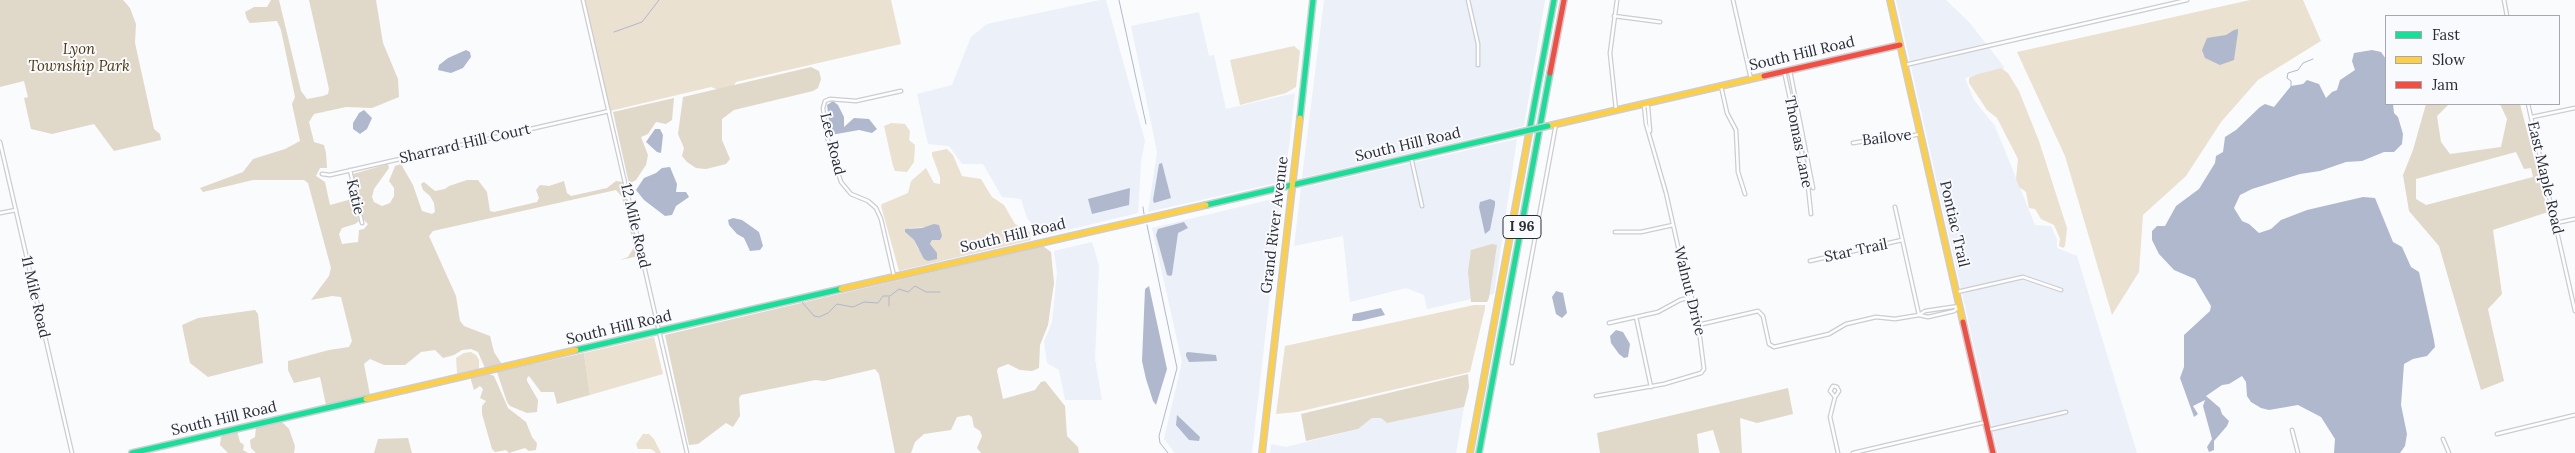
<!DOCTYPE html>
<html>
<head>
<meta charset="utf-8">
<style>
  body { margin:0 }
  #map { position:relative; width:2575px; height:453px; overflow:hidden; background:#fafbfd; font-family:Lora,serif }
  canvas { display:block }
  .legend { position:absolute; left:2385px; top:15px; width:175px; height:90px; box-sizing:border-box; background:#f9fafe; border:1px solid #a6a8ad; margin:0; padding:6px 9px; list-style:none; font-size:15px; color:#2a2d34 }
  .legend li { display:flex; align-items:center; gap:10px; height:25px }
  .legend b { width:25px; border:1px solid #a6a8ad }
</style>
</head>
<body>
<div id="map">
<canvas width="2575" height="453"></canvas>
<ul class="legend">
<li><b style="height:6px;background:#16e098"></b>Fast</li>
<li><b style="height:6px;background:#ffcf43"></b>Slow</li>
<li><b style="height:6px;background:#f24e42"></b>Jam</li>
</ul>
</div>
<script>
const c = document.querySelector('canvas').getContext('2d');
c.lineJoin = 'round';
function fill(path, color) { c.fillStyle = color; c.fill(path, 'evenodd'); }
const poly = rows => new Path2D(rows.map(r => 'M' + r).join(''));
function trace(path, color, width, dash) { c.strokeStyle = color; c.lineWidth = width; c.lineCap = dash ? 'butt' : 'round'; c.setLineDash(dash || []); c.stroke(path); }
function write(font, color, halo, rows, align = 'center') {
  c.font = font + ' Lora,serif'; c.lineWidth = 4; c.setLineDash([]); c.textBaseline = 'middle'; c.strokeStyle = halo; c.fillStyle = color; for (const [text, x, y, turn = 0] of rows) {
    c.save(); c.translate(x, y); c.rotate((+turn || 0) * Math.PI / 180); c.textAlign = isNaN(turn) ? turn : align; if (halo) c.strokeText(text, 0, 0); c.fillText(text, 0, 0); c.restore();
  }
}
const built = poly([
  [1100,0,1106,0,1145,141,1141,162,1138,213,1043,236,1027,218,1021,199,1002,197,983,164,962,164,949,146,928,144,917,94,952,85,971,37,987,24],
  [1324,0,1545,0,1524,126,1302,178],
  [1896,0,1946,0,1969,22,2005,68,1965,78,1974,100,1995,126,2035,225,2051,226,2057,239,2057,248,2077,256,2137,453,1998,453],
  [1199,12,1209,56,1214,55,1226,109,1295,93,1285,181,1148,212,1157,152,1131,26],
  [1517,139,1494,294,1427,309,1424,295,1406,288,1350,302,1343,236,1294,246,1301,188],
  [1281,197,1252,453,1175,453,1164,439,1182,362,1152,228],
  [1092,242,1099,265,1095,359,1102,400,1065,400,1059,370,1047,363,1044,342,1052,322,1057,273,1054,251],
  [1464,407,1456,453,1270,453,1271,444,1286,447,1358,429,1372,418,1381,418,1387,423]
]);
const green = poly([
  [585,0,891,0,901,44,736,82,733,87,719,90,711,87,610,111],
  [2250,0,2303,0,2321,41,2258,80,2221,122,2186,176,2143,215,2139,272,2112,315,2065,156,2017,52],
  [1294,46,1300,51,1296,87,1286,93,1240,105,1230,60],
  [2001,68,2008,73,2019,91,2039,141,2067,228,2065,246,2063,248,2059,246,2060,239,2054,225,2041,219,2035,209,2029,208,2026,192,2019,187,2016,179,2018,159,1997,118,1987,110,1969,83,1969,78,1975,75],
  [891,123,905,124,910,131,909,140,915,145,914,162,907,172,895,171,893,166,884,126],
  [947,149,953,155,962,176,981,179,992,197,1004,205,1015,224,1030,232,1031,240,899,271,881,206,882,204,908,193,911,181,926,168,934,183,940,184,940,177,932,155,932,152],
  [930,227,940,240,932,240,930,245,937,254,918,249,914,240,905,232,910,228],
  [1474,305,1485,305,1485,309,1470,372,1297,412,1276,414,1285,346],
  [654,337,663,374,590,395,584,353],
  [471,352,476,355,479,360,479,371,460,376,457,373,456,358,464,353],
  [643,434,649,434,654,439,661,453,656,453,651,449,638,449,636,444]
]);
const forest = poly([
  [0,0,123,0,130,8,136,24,135,43,154,129,160,134,161,140,114,151,94,124,52,134,31,129,24,98,28,97,24,81,0,87],
  [271,0,279,0,301,91,307,99,323,96,328,94,329,89,309,0,376,0,383,43,398,79,399,97,372,108,346,107,314,114,309,122,314,142,324,145,326,153,327,168,320,168,316,176,325,182,330,205,352,199,354,201,359,221,355,224,342,228,339,234,342,244,358,242,359,230,364,229,368,224,362,218,353,174,388,164,389,168,374,189,372,197,374,202,382,206,390,203,394,196,394,188,389,181,395,166,401,164,413,185,422,211,432,214,435,212,434,203,430,196,423,190,421,184,424,182,435,191,445,189,449,186,467,180,478,180,487,192,490,211,494,212,537,202,539,198,536,190,540,185,549,186,564,181,567,193,571,196,607,188,616,181,623,182,639,256,620,260,628,257,634,247,622,197,616,190,433,231,429,236,456,296,460,321,464,326,490,336,494,352,503,366,485,368,478,352,471,349,462,350,454,355,443,358,435,350,421,352,405,365,384,365,370,359,364,364,370,395,326,405,320,377,294,383,288,370,288,361,329,350,349,347,352,341,341,297,332,296,311,300,329,276,331,268,308,183,304,180,253,180,203,192,200,188,243,172,253,159,285,149,300,141,292,104,295,97,281,30,277,21,250,23,247,19,245,12,254,7,267,7],
  [811,67,819,71,821,79,818,88,813,91,734,110,722,119,722,140,730,159,726,164,706,169,696,168,687,162,682,156,684,148,678,134,683,97],
  [674,98,672,120,666,124,656,122,648,134,641,137,648,155,646,165,636,180,629,184,613,112],
  [2426,104,2449,104,2437,116,2441,142,2450,154,2501,147,2507,119,2500,104,2520,104,2548,212,2493,230,2502,294,2488,309,2504,381,2481,390,2439,246,2409,211,2403,175,2413,150],
  [2516,152,2524,169,2531,168,2533,177,2426,205,2416,199,2416,179],
  [1492,244,1497,245,1489,298,1487,302,1471,302,1468,272,1471,250],
  [1043,246,1051,252,1054,283,1048,325,1040,345,1039,368,1032,371,1020,370,1008,364,998,368,997,371,1003,399,1035,390,1041,382,1045,381,1065,406,1067,436,1078,447,1079,453,981,453,977,448,982,436,980,431,974,427,972,417,969,415,957,417,951,430,924,434,915,442,911,453,895,453,879,374,875,369,824,381,815,380,741,395,739,398,740,416,733,427,726,423,698,444,689,445,665,335],
  [255,310,258,314,263,363,208,377,190,363,182,325,198,318],
  [584,353,590,395,557,404,554,392,541,392,529,376,527,378,527,381,538,400,537,412,527,413,510,406,507,402,497,372],
  [489,374,494,376,508,408,526,422,532,437,537,443,536,450,529,451,525,448,509,453,506,450,495,452,492,449,482,414,482,406,486,401,480,398,483,389,480,386,474,390,471,380,471,378],
  [1468,374,1469,387,1464,407,1387,423,1381,418,1372,418,1358,429,1306,441,1301,414],
  [1788,388,1793,414,1757,423,1740,418,1742,453,1720,453,1713,430,1697,434,1699,453,1600,453,1597,433],
  [281,421,289,429,295,446,294,453,256,453,251,448,250,440,255,437,256,427],
  [233,431,237,431,240,442,244,445,243,450,248,453,228,453,220,445,221,437],
  [408,438,412,453,374,453,378,439]
]);
const water = poly([
  [2234,30,2238,29,2238,32,2234,60,2220,65,2205,58,2202,50,2207,38,2226,35],
  [466,50,470,52,471,57,463,68,451,73,438,70,439,65,448,58],
  [2372,50,2381,52,2386,59,2386,104,2393,104,2394,113,2398,117,2403,134,2402,144,2394,152,2384,152,2362,161,2346,162,2320,171,2300,174,2252,189,2240,195,2234,208,2242,221,2249,224,2259,233,2271,229,2281,220,2307,210,2363,197,2375,198,2393,242,2402,247,2411,267,2419,272,2434,340,2435,347,2427,356,2413,359,2404,364,2401,405,2407,434,2405,446,2400,453,2334,453,2335,439,2321,417,2298,405,2269,410,2261,408,2251,402,2247,396,2246,382,2242,376,2229,384,2222,385,2206,396,2220,408,2222,414,2229,421,2227,426,2214,441,2214,450,2209,452,2207,447,2212,439,2203,406,2205,400,2193,406,2198,414,2194,417,2180,378,2184,367,2184,335,2210,311,2211,306,2195,279,2174,270,2159,254,2152,240,2152,231,2157,226,2165,226,2176,206,2199,189,2215,163,2216,156,2223,152,2225,137,2236,130,2260,107,2265,104,2274,107,2291,86,2303,84,2307,80,2319,84,2326,98,2332,92,2337,90,2340,80,2355,70,2352,61,2354,53],
  [833,101,838,105,844,117,844,127,854,118,869,119,877,129,872,133,859,130,831,135,827,105],
  [364,110,372,118,367,129,360,134,353,129,353,123,359,113],
  [655,129,660,129,663,135,661,153,657,152,646,142],
  [1162,163,1171,198,1154,203,1153,200,1159,164],
  [670,167,677,184,676,192,686,192,689,197,676,206,672,215,665,216,644,200,636,190,644,178,656,173,662,168],
  [1130,188,1129,205,1092,214,1088,199],
  [1490,199,1495,201,1495,205,1490,230,1485,234,1479,207,1480,202],
  [733,218,742,220,759,232,763,246,760,250,750,251,744,238,737,234,729,225,728,220],
  [1184,222,1188,228,1178,233,1172,275,1170,276,1167,275,1156,235,1158,229],
  [934,224,939,225,942,236,940,240,932,240,930,244,937,253,937,259,928,261,924,259,914,240,905,232,905,229,922,228],
  [1149,286,1167,369,1156,405,1153,401,1146,379,1142,361,1145,289],
  [1556,291,1563,293,1567,313,1562,318,1556,314,1552,297],
  [1381,308,1385,315,1360,321,1352,321,1353,314],
  [1616,330,1623,332,1630,344,1628,357,1624,358,1619,354,1611,343,1610,336],
  [1188,352,1216,355,1217,361,1189,362,1186,356,1186,353],
  [1177,415,1200,437,1199,441,1189,440,1176,425]
]);
const stream = poly([
  [1119,0,1146,124],
  [614,32,642,22,659,0],
  [2291,86,2291,81,2287,78,2288,73,2298,70,2303,63,2313,59],
  [1143,207,1144,214],
  [1147,225,1177,368,1159,436,1160,443,1168,453],
  [889,297,889,306],
  [802,302,814,316,819,317,828,313,837,304,853,307,864,302,878,303,883,296,890,296,899,289,908,292,915,286,926,292,940,292]
]);
const street = poly([
  [583,0,687,453],
  [1468,0,1478,44,1478,65],
  [1733,0,1751,79],
  [2504,0,2507,16],
  [1614,16,1660,22],
  [1905,65,2187,0],
  [1784,71,1807,177,1811,214],
  [1790,71,1813,188],
  [1721,86,1727,113,1736,130,1738,172,1745,194],
  [1644,103,1648,107,1650,131],
  [2528,104,2575,311],
  [1616,110,1610,53,1617,0],
  [2532,117,2575,108],
  [0,142,72,453],
  [1853,143,1877,139,1896,139,1920,134],
  [1411,157,1422,206],
  [350,170,362,223],
  [322,174,330,175,609,111],
  [1895,207,1919,315],
  [0,213,16,210],
  [2556,223,2575,219],
  [1615,232,1641,232,1673,225],
  [1810,261,1902,240],
  [894,276,881,219,876,208,868,201,851,194,841,182,827,137,823,108,825,101,830,99,856,101,901,91],
  [1957,292,2023,277,2061,290],
  [1919,315,1925,311,1959,306],
  [1636,317,1651,387],
  [1609,323,1658,312,1680,300,1691,297],
  [1698,325,1758,311,1763,316,1769,344,1774,347,1829,334,1846,324,1876,317,1895,319,1919,315,1928,317,1954,311,1960,306],
  [1512,363,1556,124],
  [1596,396,1664,384,1701,373,1704,369,1700,338,1685,265,1679,251,1666,193,1646,124,1644,105],
  [1835,397,1830,391,1833,386,1837,387,1839,391,1835,397,1830,417,1838,453],
  [1988,430,2066,412],
  [2292,430,2298,453],
  [2497,434,2575,415],
  [2443,439,2449,453],
  [1853,453,1986,422]
]);
const fast = poly([
  [1300,118,1313,0],
  [1529,133,1554,0],
  [1206,205,1521,132],
  [576,350,841,289],
  [132,453,366,399],
  [1479,453,1550,73]
]);
const slow = poly([
  [1890,0,1963,322],
  [1548,126,1764,76],
  [841,289,1206,205],
  [366,399,576,350],
  [1262,453,1300,118],
  [1470,453,1529,133]
]);
const jam = poly([
  [1550,73,1564,0],
  [1764,76,1900,45],
  [1963,322,1993,453]
]);
const fastBridge = poly([
  [1521,132,1548,126]
]);
const shields = [
  [1522,227,38]
];
const shieldNames = [
  ["I 96",1522,227]
];
const parkNames = [
  ["Lyon",79,50],
  ["Township Park",79,67]
];
const streetNames = [
  ["South Hill Road",1802,54,-13],
  ["Bailove",1887,138,-7],
  ["Thomas Lane",1798,142,79],
  ["Sharrard Hill Court",465,144,-13],
  ["Lee Road",832,144,76],
  ["South Hill Road",1408,145,-13],
  ["East Maple Road",2545,178,77],
  ["Katie",355,197,77],
  ["Pontiac Trail",1954,224,77],
  ["Grand River Avenue",1275,225,-83],
  ["12 Mile Road",635,226,77],
  ["South Hill Road",1013,236,-13],
  ["Star Trail",1856,251,-12],
  ["Walnut Drive",1689,291,76],
  ["11 Mile Road",35,297,77],
  ["South Hill Road",619,328,-13],
  ["South Hill Road",224,419,-13]
];
fill(built, '#ecf0f9');
fill(green, '#eae1d1');
fill(forest, '#e0d8c8');
fill(water, '#b0b8ce');
trace(stream, '#b0b8ce', 1);
trace(street, '#cbcdd2', 5);
trace(fast, '#cbcdd2', 8);
trace(slow, '#cbcdd2', 8);
trace(jam, '#cbcdd2', 8);
trace(street, '#fefeff', 2.5);
trace(fast, '#16e098', 5);
trace(slow, '#ffcf43', 5);
trace(jam, '#f24e42', 5);
trace(fastBridge, '#cbcdd2', 8, []);
trace(fastBridge, '#16e098', 5);
for (const [x, y, w] of shields) { const box = new Path2D(); box.roundRect(x - w / 2, y - 11.5, w, 23, 4); c.fillStyle = '#f9fafe'; c.fill(box); trace(box, '#2a2d34', 1); }
write('bold 14px', '#2a2d34', null, shieldNames);
write('italic 15px', '#4b3810', '#f9fafe', parkNames);
write('15px', '#2a2d34', '#f9fafe', streetNames);
</script>
</body>
</html>
